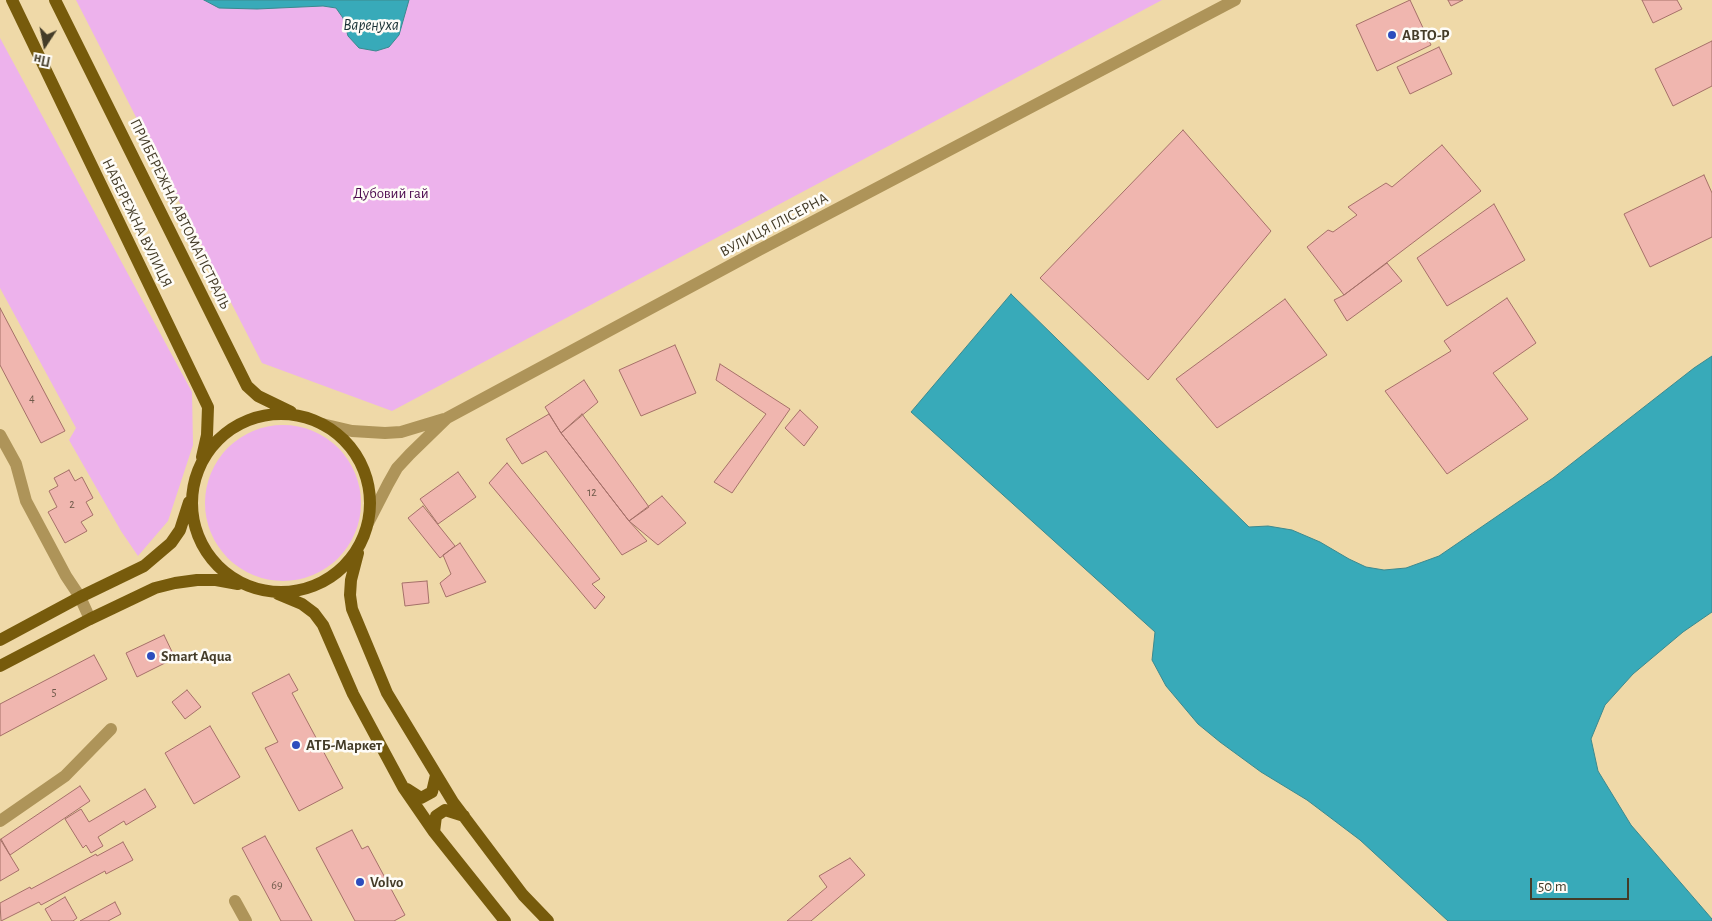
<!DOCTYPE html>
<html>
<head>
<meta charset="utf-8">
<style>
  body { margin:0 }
  #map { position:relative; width:1712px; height:921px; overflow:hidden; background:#efd9a8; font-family:"Alegreya Sans",sans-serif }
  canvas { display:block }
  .north { position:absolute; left:20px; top:20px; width:50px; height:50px; -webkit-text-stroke:4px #fefcf7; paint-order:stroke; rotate:191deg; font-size:14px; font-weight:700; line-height:20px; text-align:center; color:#443c28 }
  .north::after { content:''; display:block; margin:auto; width:18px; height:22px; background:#443c28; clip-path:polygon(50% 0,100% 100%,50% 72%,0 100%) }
  .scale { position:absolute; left:1530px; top:878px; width:99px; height:22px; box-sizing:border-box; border:2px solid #443c28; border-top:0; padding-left:6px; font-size:15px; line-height:18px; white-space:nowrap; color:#443c28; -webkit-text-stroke:4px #fefcf7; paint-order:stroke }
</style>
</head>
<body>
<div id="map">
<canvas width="1712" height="921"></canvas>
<div class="north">Пн</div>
<div class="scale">50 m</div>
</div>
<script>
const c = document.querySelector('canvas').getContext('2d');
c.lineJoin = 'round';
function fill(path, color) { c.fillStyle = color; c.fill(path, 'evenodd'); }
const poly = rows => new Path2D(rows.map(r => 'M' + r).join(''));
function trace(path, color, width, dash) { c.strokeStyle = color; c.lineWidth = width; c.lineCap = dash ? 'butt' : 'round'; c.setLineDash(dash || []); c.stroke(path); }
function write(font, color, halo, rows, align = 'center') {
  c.font = font + ' "Alegreya Sans",sans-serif'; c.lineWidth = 5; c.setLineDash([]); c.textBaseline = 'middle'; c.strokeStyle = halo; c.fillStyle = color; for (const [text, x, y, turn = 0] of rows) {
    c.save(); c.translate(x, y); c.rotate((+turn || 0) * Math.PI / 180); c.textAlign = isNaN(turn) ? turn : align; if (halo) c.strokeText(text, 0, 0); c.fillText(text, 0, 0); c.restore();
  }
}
const green = poly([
  [76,0,1162,0,392,411,262,363],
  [0,38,192,392,193,445,168,521,138,556,121,531,69,440,76,428,0,288],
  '205 503a78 78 0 1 1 156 0a78 78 0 1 1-156 0Z'
]);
const water = poly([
  [204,0,409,0,399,35,389,47,376,51,359,48,348,36,343,18,336,8,323,6,257,9,219,8,204,0],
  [1011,294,1249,527,1268,526,1292,530,1320,542,1349,559,1366,567,1384,570,1406,568,1439,556,1553,478,1694,368,1712,356,1712,612,1683,632,1633,674,1605,705,1591,739,1598,771,1631,825,1712,919,1712,921,1448,921,1360,840,1307,800,1261,772,1220,742,1198,724,1166,686,1152,660,1155,632,911,412,1011,294]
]);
const building = poly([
  [1410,0,1431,45,1377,71,1356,25,1410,0],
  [1448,0,1463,0,1451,6,1448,0],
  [1642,0,1677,0,1682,9,1653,23,1642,0],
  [1712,41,1712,86,1673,106,1655,69,1712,41],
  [1439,47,1452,74,1410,94,1397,67,1439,47],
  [1183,130,1271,231,1148,380,1040,278,1183,130],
  [1442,145,1481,191,1344,295,1307,247,1328,230,1333,232,1357,215,1348,207,1386,183,1392,187,1442,145],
  [1704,175,1712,193,1712,237,1650,267,1624,214,1704,175],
  [1494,204,1525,260,1447,306,1417,258,1494,204],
  [1387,263,1402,281,1347,321,1334,300,1344,295,1387,263],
  [1507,298,1536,343,1493,373,1528,419,1447,474,1385,391,1451,351,1444,341,1507,298],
  [1285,299,1327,355,1217,428,1176,379,1285,299],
  [0,308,65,431,41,443,0,365,0,308],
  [675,345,696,393,641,416,619,370,675,345],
  [720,364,790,409,732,493,714,482,766,414,716,380,720,364],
  [584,380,598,402,561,433,545,407,584,380],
  [800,410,818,427,804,446,785,428,800,410],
  [549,414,561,433,629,521,647,541,622,555,546,451,522,464,506,439,549,414],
  [582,414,649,507,629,521,561,433,582,414],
  [507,463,600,579,592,584,605,597,595,609,489,483,507,463],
  [69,470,75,481,82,477,93,498,86,502,93,515,81,522,87,531,65,543,48,512,57,507,49,491,58,486,54,478,69,470],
  [458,472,476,497,438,524,420,499,458,472],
  [662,496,686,523,658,545,629,521,662,496],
  [423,506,455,546,440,558,408,518,423,506],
  [460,543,486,582,446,597,440,583,451,574,443,555,460,543],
  [427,581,429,603,405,606,402,583,427,581],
  [164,635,175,658,137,677,126,653,164,635],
  [94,655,107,679,0,736,0,704,94,655],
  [289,674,298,690,292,693,343,788,299,811,265,748,278,742,252,693,289,674],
  [187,690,201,707,185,719,172,702,187,690],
  [210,726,240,777,194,804,165,753,210,726],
  [80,786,90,801,10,855,1,839,80,786],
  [145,789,156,807,126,825,124,821,98,837,103,846,91,853,86,845,83,848,65,819,81,809,89,822,145,789],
  [352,830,362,849,368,846,405,915,394,921,355,921,316,848,352,830],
  [265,836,312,921,281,921,242,848,265,836],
  [0,839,19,870,0,881,0,839],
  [123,842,133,860,106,874,105,871,41,905,39,902,1,921,0,903,30,887,31,889,96,854,97,856,123,842],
  [850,858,865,875,811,921,787,921,827,887,819,876,850,858],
  [65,897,77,918,73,921,52,921,45,909,65,897],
  [115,902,121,914,108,921,80,921,115,902]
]);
const minor = poly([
  [322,424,352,431,385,433,401,432,444,419],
  [0,435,16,464,26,501,66,576,80,597,90,619],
  [368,523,388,484,397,468,410,454,447,418,759,250,1235,0],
  [0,821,65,776,111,729],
  [235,901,246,921]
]);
const major = poly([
  [12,0,208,407,207,435,202,457],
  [55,0,247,386,258,396,291,412],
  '192 503a89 89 0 1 1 178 0a89 89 0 1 1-178 0Z',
  [358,553,351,580,350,595,352,609,387,693,453,802,523,895,548,921],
  [278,594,302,604,314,613,323,625,353,694,403,787,434,832,505,921],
  [0,640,80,597,144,566,171,543,180,530,189,502],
  [0,666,90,619,155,588,175,583,197,580,216,580,238,584],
  [407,789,421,798,432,792,436,775],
  [434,832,436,816,445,810,464,816]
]);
const markers = [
  [1392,35,5,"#2d4dbd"],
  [151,656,5,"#2d4dbd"],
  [296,745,5,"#2d4dbd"],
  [360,882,5,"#2d4dbd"]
];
const numberNames = [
  ["4",32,398],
  ["12",592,492],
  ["2",72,504],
  ["5",54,692],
  ["69",277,885]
];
const poiNames = [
  ["АВТО-Р",1402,35],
  ["Smart Aqua",161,656],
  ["АТБ-Маркет",306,745],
  ["Volvo",370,882]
];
const parkNames = [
  ["Дубовий гай",391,193]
];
const streetNames = [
  ["ПРИБЕРЕЖНА АВТОМАГІСТРАЛЬ",180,214,64],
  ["НАБЕРЕЖНА ВУЛИЦЯ",137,223,64],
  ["ВУЛИЦЯ ГЛІСЕРНА",774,225,-28]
];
const waterNames = [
  ["Варенуха",371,25]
];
fill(green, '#edb2ec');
fill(water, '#38aab9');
trace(water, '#3c898e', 1);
fill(building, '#f0b6af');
trace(building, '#a57069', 1);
trace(minor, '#ae9459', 12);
trace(major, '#775b0c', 12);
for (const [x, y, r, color] of markers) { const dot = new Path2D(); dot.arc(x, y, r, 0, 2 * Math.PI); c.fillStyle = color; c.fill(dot); trace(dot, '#fefcf7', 2); }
write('12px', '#6f5a4a', null, numberNames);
write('bold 15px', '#443c28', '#fefcf7', poiNames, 'left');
write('15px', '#4e0d50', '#fefcf7', parkNames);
write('15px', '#443c28', '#fefcf7', streetNames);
write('italic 16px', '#1a3236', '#fefcf7', waterNames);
</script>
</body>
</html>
